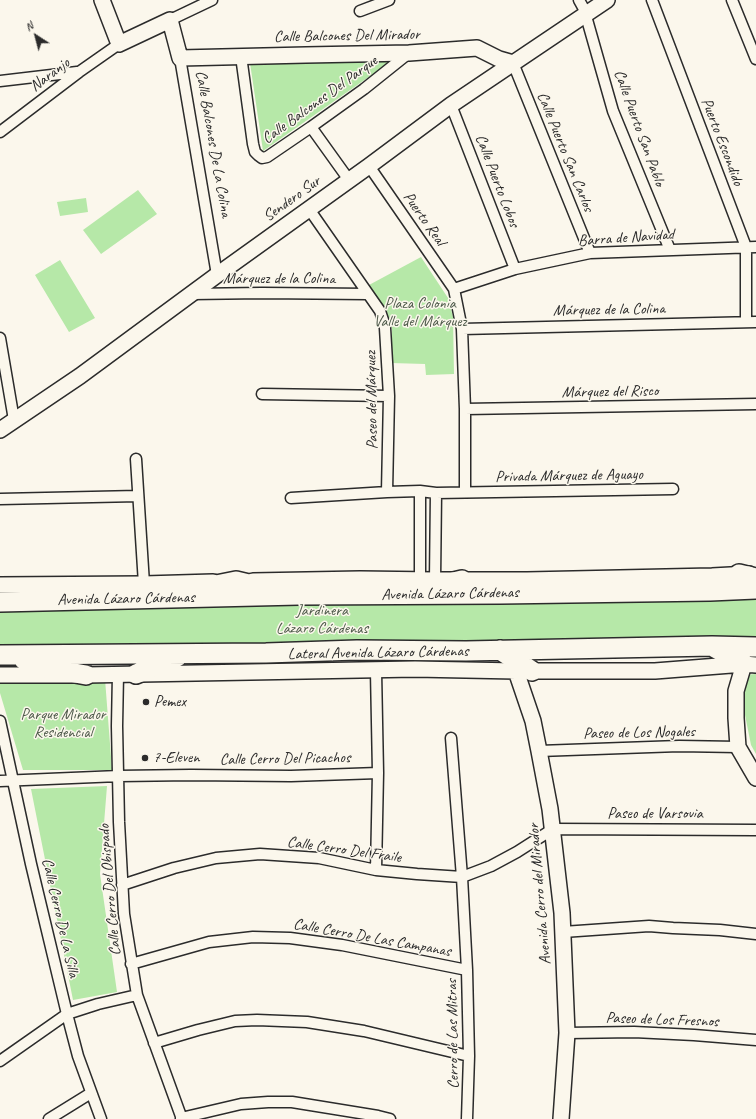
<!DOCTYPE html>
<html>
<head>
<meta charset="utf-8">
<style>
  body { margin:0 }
  #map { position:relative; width:756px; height:1119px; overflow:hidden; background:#fbf7ec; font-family:Caveat,sans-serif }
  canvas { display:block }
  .north { position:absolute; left:16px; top:16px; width:40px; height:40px; -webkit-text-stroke:3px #fbf7ec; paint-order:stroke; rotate:324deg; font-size:11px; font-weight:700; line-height:16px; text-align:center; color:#2b2b2b }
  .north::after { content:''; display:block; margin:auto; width:14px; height:18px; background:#2b2b2b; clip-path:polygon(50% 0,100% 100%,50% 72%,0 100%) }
</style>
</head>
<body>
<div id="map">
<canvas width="756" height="1119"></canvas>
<div class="north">N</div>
</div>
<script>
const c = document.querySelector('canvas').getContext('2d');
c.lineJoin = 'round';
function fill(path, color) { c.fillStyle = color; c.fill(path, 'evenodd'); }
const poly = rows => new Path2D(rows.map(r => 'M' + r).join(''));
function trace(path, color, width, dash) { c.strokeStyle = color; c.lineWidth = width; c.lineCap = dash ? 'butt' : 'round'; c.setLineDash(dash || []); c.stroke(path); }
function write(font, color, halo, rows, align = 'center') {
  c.font = font + ' Caveat,sans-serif'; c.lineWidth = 3; c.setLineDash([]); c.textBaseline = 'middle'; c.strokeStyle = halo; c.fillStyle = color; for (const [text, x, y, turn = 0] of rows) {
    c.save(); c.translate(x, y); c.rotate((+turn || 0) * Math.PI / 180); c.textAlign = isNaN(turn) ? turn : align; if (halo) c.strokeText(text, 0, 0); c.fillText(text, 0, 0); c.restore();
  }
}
const green = poly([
  [393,60,263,151,250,63],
  [138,190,157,214,101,254,83,230],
  [86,198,88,212,60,216,57,202],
  [421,257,448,298,453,317,454,374,426,375,425,364,391,363,392,328,387,313,375,295,369,285],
  [60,260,95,318,69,332,35,275],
  [756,593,756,642,0,654,0,602],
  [756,674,756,754,751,745,740,690,743,675],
  [0,679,105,679,112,770,23,770,0,693],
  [107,786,100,874,117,992,73,1000,31,789]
]);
const street = poly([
  [579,0,584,9,613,111,670,250],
  [652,0,746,247,746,322],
  [732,0,756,59],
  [360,11,389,0],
  [170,20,212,0],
  [241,56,253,144,255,152,258,155,262,158,267,157,311,127,364,89,409,53],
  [180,58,217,275],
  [513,63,590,253],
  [0,81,77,72],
  [451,105,515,269],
  [311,127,349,180],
  [0,132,79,72,119,44],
  [369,166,454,289,462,329,465,409,465,492],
  [309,209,380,311,383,320,385,328,389,396,387,492],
  [454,289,515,269,590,253,756,247],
  [191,294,262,293,368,294],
  [462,329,756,322],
  [0,338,14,420],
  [262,394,389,396],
  [465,409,756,404],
  [136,459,144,584],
  [291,498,387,492,420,491,436,493,673,489],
  [0,499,138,496],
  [420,580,420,491],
  [435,580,436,493],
  [118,674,117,726,119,822,124,914,137,995,182,1119],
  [0,721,31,864,67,1014,78,1056,101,1119],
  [451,738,462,877,467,970,469,1056,467,1119],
  [539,751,679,746,738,747],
  [0,781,119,776,191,775,291,776,378,773],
  [376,870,378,773,376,671],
  [122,885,174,868,216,858,260,854,319,858,376,870,417,874,462,877,491,866,517,852,553,829,756,830],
  [563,932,649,926,673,928,720,930,756,934],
  [131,964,209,942,253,937,290,938,342,945,467,970],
  [567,1033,634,1032,694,1035,756,1040],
  [154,1043,198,1030,235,1021,257,1020,307,1022,364,1031,469,1056],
  [0,1061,67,1014,98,1004,137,995],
  [181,1118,241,1104,268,1102,292,1102,378,1116,390,1119],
  [49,1119,91,1093]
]);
const secondary = poly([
  [102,0,119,44,170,20,180,58,306,55,409,53,477,48,499,59,513,63],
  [0,430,80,376,217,275,369,166,451,105,607,0],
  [253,581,360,579,435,580,527,580,712,576,749,574],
  [0,585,144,584,213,582],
  [744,664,736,691,736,718,738,747,756,778],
  [516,671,533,721,539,751,550,809,562,913,567,1033,561,1119],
  [0,675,86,675,415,669,516,671,655,671,744,664,756,665]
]);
const highway = poly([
  [739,574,756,578],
  [432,587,462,580],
  [201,588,236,581,270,589],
  [0,602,299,595,500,594,710,591,756,589],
  [715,648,744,664],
  [500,650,532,671],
  [0,655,266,653,357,650,466,651,712,646,756,647],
  [24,660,30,663,47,668,86,675],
  [136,674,177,657]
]);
const markers = [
  [146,702,4,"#2b2b2b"],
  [145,758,4,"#2b2b2b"]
];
const streetNames = [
  ["Calle Balcones Del Mirador",347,36,-1],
  ["Naranjo",50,75,-37],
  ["Calle Balcones Del Parque",320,100,-36],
  ["Calle Puerto San Pablo",639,128,70],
  ["Puerto Escondido",722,142,69],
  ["Calle Balcones De La Colina",213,144,80],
  ["Calle Puerto San Carlos",565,152,68],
  ["Calle Puerto Lobos",497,181,69],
  ["Sendero Sur",292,199,-36],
  ["Puerto Real",424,219,55],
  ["Barra de Navidad",626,238,-4],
  ["Márquez de la Colina",279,279],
  ["Márquez de la Colina",609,310,-1],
  ["Márquez del Risco",610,392,-1],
  ["Paseo del Márquez",372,400,-91],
  ["Privada Márquez de Aguayo",569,476,-1],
  ["Avenida Lázaro Cárdenas",450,594,-1],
  ["Avenida Lázaro Cárdenas",126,599,-1],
  ["Lateral Avenida Lázaro Cárdenas",378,653,-1],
  ["Paseo de Los Nogales",639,733,-1],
  ["Calle Cerro Del Picachos",285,759,-1],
  ["Paseo de Varsovia",655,814],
  ["Calle Cerro Del Fraile",344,850,8],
  ["Calle Cerro Del Obispado",110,890,-95],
  ["Avenida Cerro del Mirador",540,894,-95],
  ["Calle Cerro De La Silla",60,918,77],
  ["Calle Cerro De Las Campanas",372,938,10],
  ["Paseo de Los Fresnos",662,1020,2],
  ["Cerro de Las Mitras",453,1034,-91]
];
const parkNames = [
  ["Plaza Colonia",420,304],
  ["Valle del Márquez",420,322],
  ["Jardinera",322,611],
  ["Lázaro Cárdenas",322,629],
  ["Parque Mirador",63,715],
  ["Residencial",63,733]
];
const poiNames = [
  ["Pemex",154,702],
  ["7-Eleven",153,758]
];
fill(green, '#b6e8a8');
trace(street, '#2b2b2b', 13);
trace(secondary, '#2b2b2b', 18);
trace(highway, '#2b2b2b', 22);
trace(street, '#fbf7ec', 10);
trace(secondary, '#fbf7ec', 15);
trace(highway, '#fbf7ec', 19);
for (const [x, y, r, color] of markers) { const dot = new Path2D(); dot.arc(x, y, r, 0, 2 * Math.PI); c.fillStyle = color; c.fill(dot); trace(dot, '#fbf7ec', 1.5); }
write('16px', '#2b2b2b', '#fbf7ec', streetNames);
write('16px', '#4e5a4a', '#fbf7ec', parkNames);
write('16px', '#2b2b2b', '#fbf7ec', poiNames, 'left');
</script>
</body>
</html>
